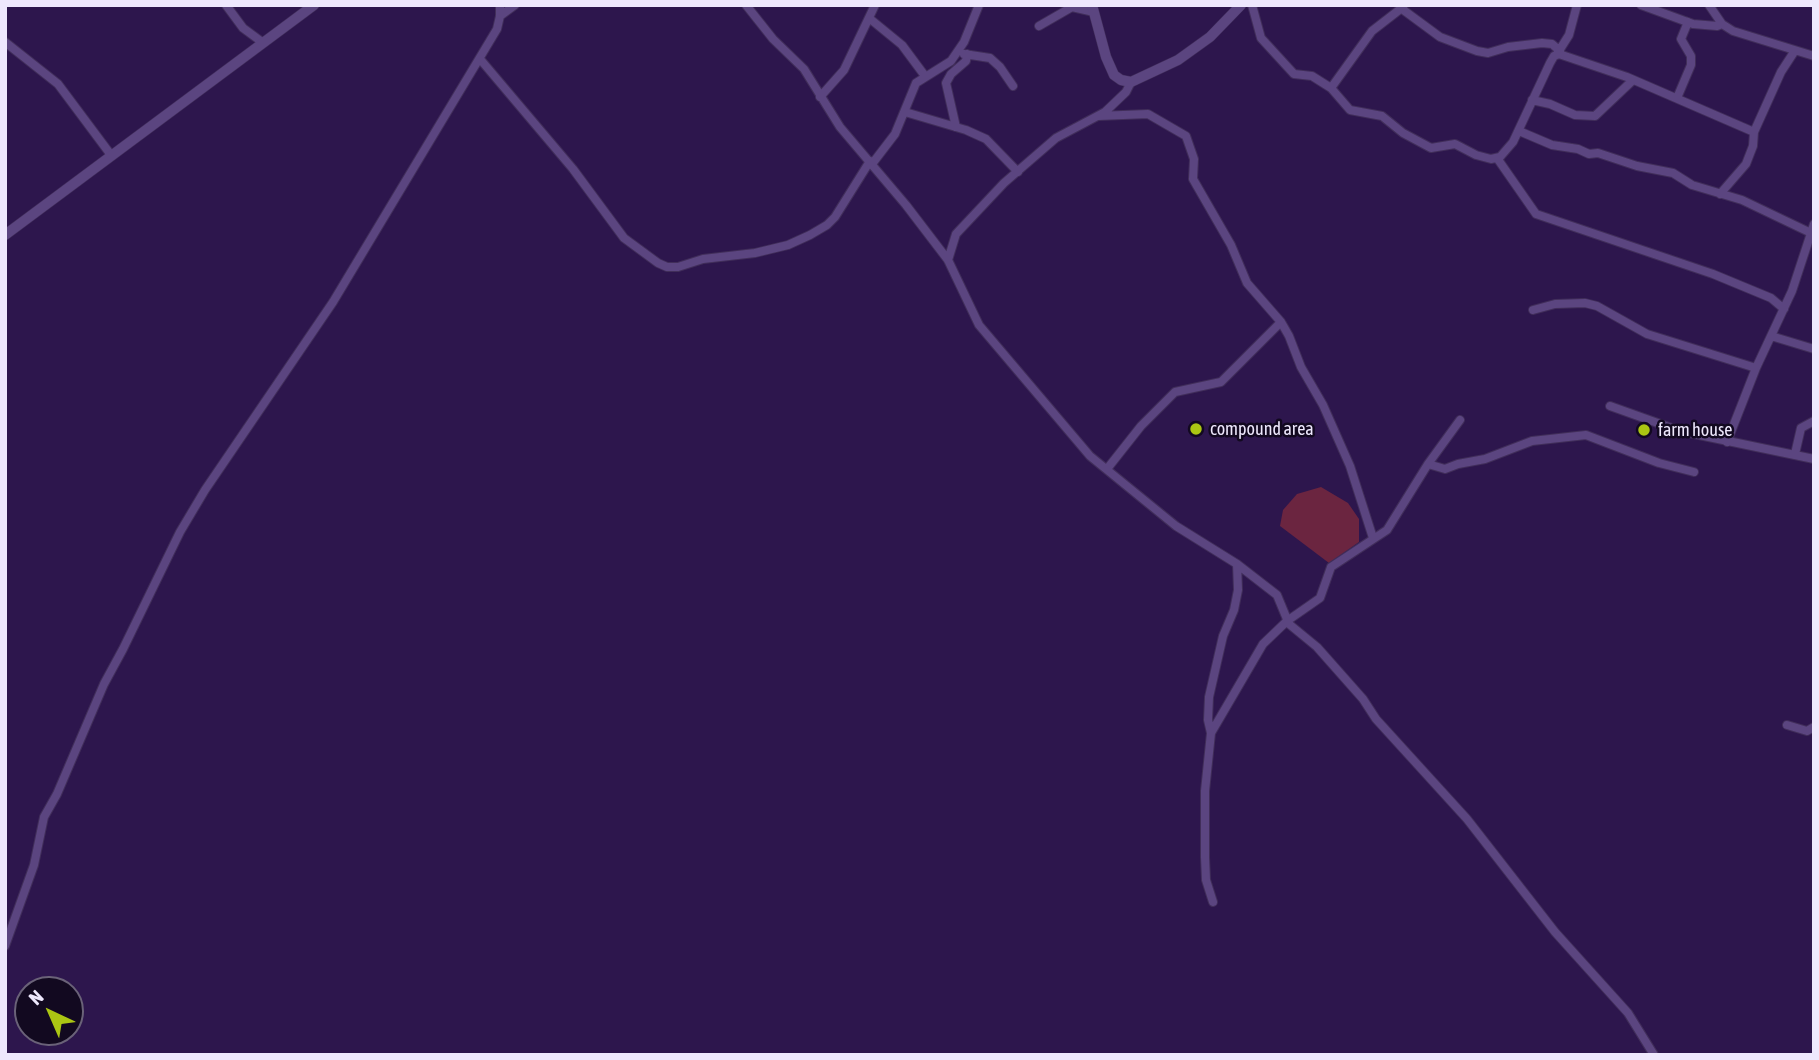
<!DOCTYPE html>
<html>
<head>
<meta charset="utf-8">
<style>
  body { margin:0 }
  #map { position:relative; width:1819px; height:1060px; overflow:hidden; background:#2d164d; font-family:"Asap Condensed",sans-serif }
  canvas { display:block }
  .frame { position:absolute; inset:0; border:7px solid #eee8fd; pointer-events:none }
  .north { position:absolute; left:14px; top:976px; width:70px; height:70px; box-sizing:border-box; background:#120920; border:2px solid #6a6278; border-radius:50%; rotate:316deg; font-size:19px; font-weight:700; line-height:28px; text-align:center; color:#eee8fd }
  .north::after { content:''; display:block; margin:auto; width:24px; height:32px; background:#abc613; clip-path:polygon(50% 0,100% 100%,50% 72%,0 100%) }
</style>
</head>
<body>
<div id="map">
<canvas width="1819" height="1060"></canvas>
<div class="frame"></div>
<div class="north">N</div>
</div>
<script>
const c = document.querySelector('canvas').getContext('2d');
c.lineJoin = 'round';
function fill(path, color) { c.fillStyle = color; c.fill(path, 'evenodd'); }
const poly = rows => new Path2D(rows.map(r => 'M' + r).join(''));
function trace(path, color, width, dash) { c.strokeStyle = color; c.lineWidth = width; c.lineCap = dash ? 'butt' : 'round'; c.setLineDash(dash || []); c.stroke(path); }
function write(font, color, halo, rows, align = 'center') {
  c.font = font + ' "Asap Condensed",sans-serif'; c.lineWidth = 5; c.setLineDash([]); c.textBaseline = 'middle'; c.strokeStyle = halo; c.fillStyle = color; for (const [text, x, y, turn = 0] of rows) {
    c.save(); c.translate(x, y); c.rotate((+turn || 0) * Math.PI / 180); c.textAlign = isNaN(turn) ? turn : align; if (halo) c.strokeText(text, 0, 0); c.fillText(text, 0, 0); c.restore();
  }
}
const green = poly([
  [1321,487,1348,503,1359,519,1359,542,1329,563,1280,526,1283,510,1297,494]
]);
const minor = poly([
  [226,5,243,28,262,42],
  [746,5,773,39,804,69,840,127,906,205,948,260,979,325,1090,456,1176,526,1237,564,1277,595,1289,624,1317,647,1363,699,1376,719,1467,819,1555,932,1628,1013,1654,1055],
  [1252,5,1261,38,1294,74,1312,76,1331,88,1350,110,1382,116,1403,133,1431,148,1455,144,1476,155,1491,159,1500,157,1513,142,1550,63,1554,56,1559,54,1627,77,1754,132],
  [1641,5,1693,24,1717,26,1722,24],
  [1709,5,1722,24,1733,31,1814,56],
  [1402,9,1440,37,1477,51,1488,53,1508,47,1542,43,1552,44,1560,51],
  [500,16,515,5],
  [869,18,902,45,925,76],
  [1039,26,1072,7,1094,12],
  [5,42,58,84,111,155],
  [964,54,990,58,1000,67,1013,86],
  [1557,54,1569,35,1577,5],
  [480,59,573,169,624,238,658,263,667,267,678,267,703,259,755,253,788,245,810,235,827,225,835,217,870,161],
  [1331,88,1372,31,1403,7],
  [820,97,844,70,875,5],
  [1677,98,1691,65,1691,56,1681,39,1688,22],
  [1532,100,1550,104,1575,115,1595,116,1633,80],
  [905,112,966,130,986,139,1018,172],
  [1098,116,1148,114,1186,136,1194,159,1193,179,1231,245,1247,283,1281,322,1289,336,1301,367,1323,405,1350,466,1373,538],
  [956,127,946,83,951,74,966,61,967,54],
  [1519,131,1552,145,1578,149,1589,154,1598,153,1637,166,1673,173,1692,185,1742,200,1811,233],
  [1497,158,1536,214,1713,274,1771,298,1784,309],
  [872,164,895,134,916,83,951,61,964,42,979,5],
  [1720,194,1746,164,1753,146,1754,132,1781,72,1794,52],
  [948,260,956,234,1004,183,1056,138,1105,112,1126,92,1131,82],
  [1533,310,1555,304,1585,303,1597,306,1647,334,1756,368],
  [1771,336,1814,349],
  [1610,406,1680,431,1814,459],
  [1727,442,1756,368,1792,291,1814,224],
  [1795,454,1801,428,1814,421],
  [1428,464,1445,469,1458,464,1485,459,1532,441,1586,435,1659,463,1694,472],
  [1107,469,1141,426,1175,392,1221,382,1281,322],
  [1787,725,1807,731,1814,727],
  [1211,733,1208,720,1209,697,1223,636,1234,610,1238,590,1237,564],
  [1213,902,1206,880,1205,857,1205,791,1211,733,1263,644,1287,621,1320,598,1331,567,1387,530,1428,464,1460,420],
  [5,946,34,865,44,817,57,794,104,684,123,649,180,532,205,490,333,302,497,29,500,16,500,5]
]);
const tertiary = poly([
  [1092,5,1106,57,1114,75,1121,80,1131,82,1178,60,1210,37,1241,5],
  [5,235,314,5]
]);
const markers = [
  [1196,429,7,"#abc613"],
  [1644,430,7,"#abc613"]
];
const poiNames = [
  ["compound area",1210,429],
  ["farm house",1658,430]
];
fill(green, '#6b2540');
trace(minor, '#412e5a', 10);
trace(tertiary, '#412e5a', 11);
trace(minor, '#5b4580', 8);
trace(tertiary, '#5b4580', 10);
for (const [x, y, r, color] of markers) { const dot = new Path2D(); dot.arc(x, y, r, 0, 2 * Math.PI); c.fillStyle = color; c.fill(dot); trace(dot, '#120920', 2.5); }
write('18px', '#eee8fd', '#120920', poiNames, 'left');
</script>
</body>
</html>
